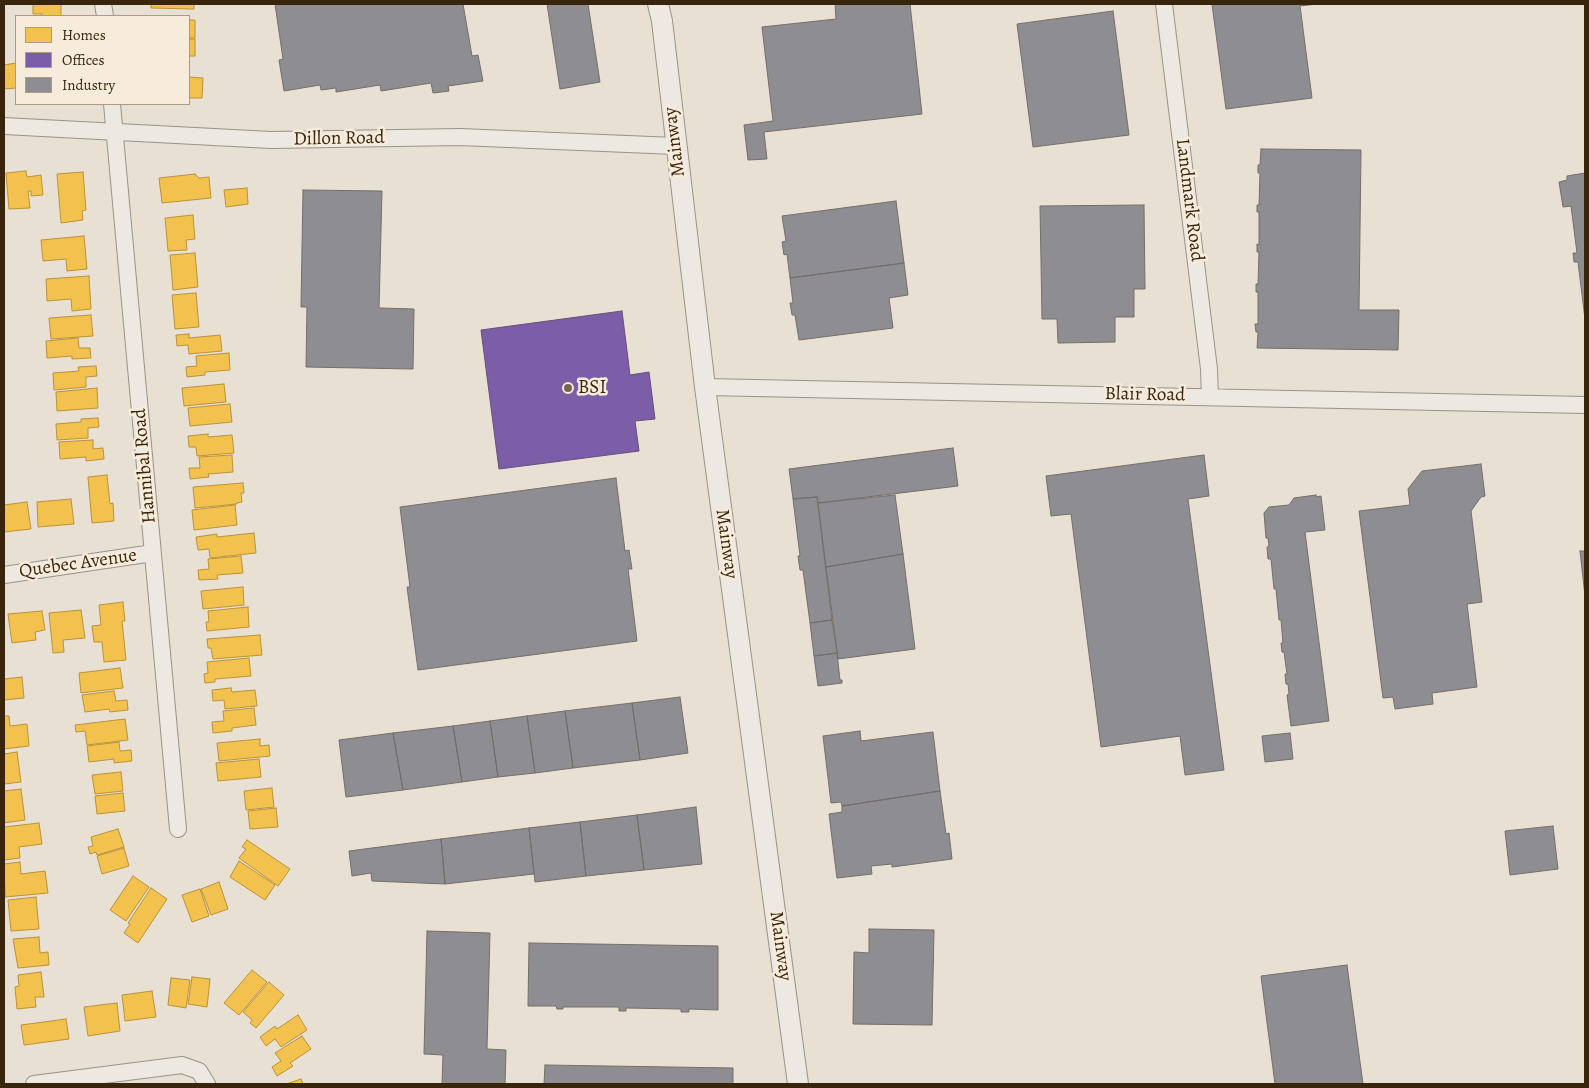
<!DOCTYPE html>
<html>
<head>
<meta charset="utf-8">
<style>
  body { margin:0 }
  #map { position:relative; width:1589px; height:1088px; overflow:hidden; background:#e8e0d2; font-family:Alegreya,serif }
  canvas { display:block }
  .frame { position:absolute; inset:0; border:5px solid #38250c; pointer-events:none }
  .legend { position:absolute; left:15px; top:15px; width:175px; height:90px; box-sizing:border-box; background:#f7ecdb; border:1px solid #ab9c88; margin:0; padding:6px 9px; list-style:none; font-size:15px; color:#38250c }
  .legend li { display:flex; align-items:center; gap:10px; height:25px }
  .legend b { width:25px; border:1px solid #ab9c88 }
</style>
</head>
<body>
<div id="map">
<canvas width="1589" height="1088"></canvas>
<div class="frame"></div>
<ul class="legend">
<li><b style="height:14px;background:#f2c14e"></b>Homes</li>
<li><b style="height:14px;background:#7b5ea7"></b>Offices</li>
<li><b style="height:14px;background:#8d8d92"></b>Industry</li>
</ul>
</div>
<script>
const c = document.querySelector('canvas').getContext('2d');
c.lineJoin = 'round';
function fill(path, color) { c.fillStyle = color; c.fill(path, 'evenodd'); }
const poly = rows => new Path2D(rows.map(r => 'M' + r).join(''));
function trace(path, color, width, dash) { c.strokeStyle = color; c.lineWidth = width; c.lineCap = dash ? 'butt' : 'round'; c.setLineDash(dash || []); c.stroke(path); }
function write(font, color, halo, rows, align = 'center') {
  c.font = font + ' Alegreya,serif'; c.lineWidth = 5; c.setLineDash([]); c.textBaseline = 'middle'; c.strokeStyle = halo; c.fillStyle = color; for (const [text, x, y, turn = 0] of rows) {
    c.save(); c.translate(x, y); c.rotate((+turn || 0) * Math.PI / 180); c.textAlign = isNaN(turn) ? turn : align; if (halo) c.strokeText(text, 0, 0); c.fillText(text, 0, 0); c.restore();
  }
}
const homes = poly([
  [33,4,61,4,61,16,42,16,42,14,33,14,33,4],
  [151,4,194,4,194,9,151,8,151,4],
  [189,20,195,20,195,38,189,38,189,20],
  [189,39,195,39,195,56,189,56,189,39],
  [16,63,16,88,4,89,4,65,16,63],
  [189,77,203,78,202,98,189,98,189,77],
  [26,171,27,177,41,175,43,195,31,196,31,191,28,191,30,208,9,209,6,173,26,171],
  [83,172,86,210,82,211,83,220,61,223,57,174,83,172],
  [195,174,199,178,209,177,211,198,162,203,159,178,195,174],
  [247,188,248,204,226,207,224,190,247,188],
  [193,215,195,239,186,240,187,250,168,251,165,218,193,215],
  [84,236,87,269,67,271,66,259,43,261,41,240,84,236],
  [195,253,198,287,173,290,170,255,195,253],
  [89,276,91,309,72,311,71,299,47,301,46,279,89,276],
  [196,293,199,327,175,329,172,295,196,293],
  [91,315,93,336,51,339,49,318,91,315],
  [189,334,189,338,220,335,222,351,189,354,188,345,177,346,176,335,189,334],
  [78,338,79,348,90,348,91,358,72,359,72,356,47,358,46,341,78,338],
  [229,353,230,370,205,372,205,375,187,377,186,367,197,366,196,356,229,353],
  [96,366,97,376,86,377,86,387,54,390,53,373,79,371,78,367,96,366],
  [224,384,226,402,184,406,182,388,224,384],
  [97,388,98,408,57,411,56,392,97,388],
  [230,404,232,422,190,426,188,408,230,404],
  [98,418,99,427,88,428,88,438,57,440,56,424,81,422,81,419,98,418],
  [208,434,208,437,232,435,234,453,197,456,196,447,189,447,188,436,208,434],
  [93,440,93,449,103,448,104,459,86,461,86,457,60,459,59,442,93,440],
  [232,455,233,472,208,474,209,477,190,479,189,468,200,468,199,457,232,455],
  [107,475,110,504,113,503,114,521,92,523,88,477,107,475],
  [243,483,244,493,241,493,242,502,237,503,237,504,195,508,193,487,243,483],
  [71,499,74,524,38,527,37,502,71,499],
  [27,502,31,529,4,532,4,505,27,502],
  [235,505,237,525,194,530,192,510,235,505],
  [254,533,256,553,210,558,209,549,198,550,196,537,217,534,217,537,254,533],
  [241,556,243,573,217,575,218,579,199,580,198,570,209,569,208,559,241,556],
  [243,587,244,605,203,609,201,591,243,587],
  [123,602,125,621,122,621,126,660,104,662,102,642,94,642,92,626,101,625,99,605,123,602],
  [248,607,249,627,207,631,206,622,209,622,208,611,248,607],
  [81,610,85,638,63,640,64,652,53,653,49,613,81,610],
  [42,611,45,630,35,632,36,640,12,643,8,614,42,611],
  [260,635,262,655,213,659,211,648,208,648,207,639,260,635],
  [249,658,251,676,215,679,215,682,205,683,204,674,208,673,207,662,249,658],
  [120,668,123,688,81,693,79,673,120,668],
  [22,677,24,698,4,700,4,679,22,677],
  [231,688,232,692,255,690,257,706,225,709,224,700,213,701,212,690,231,688],
  [114,691,116,701,127,700,128,710,110,712,109,709,85,712,82,695,114,691],
  [254,708,256,725,232,728,232,731,213,733,212,722,224,721,223,711,254,708],
  [4,716,9,716,10,726,27,724,29,746,4,749,4,716],
  [125,719,128,740,87,745,85,731,76,732,75,725,125,719],
  [260,739,260,746,269,745,270,756,219,761,217,743,260,739],
  [119,742,120,751,131,750,132,761,114,763,114,759,89,762,87,746,119,742],
  [17,752,21,782,4,784,4,754,17,752],
  [259,759,261,777,218,781,216,763,259,759],
  [121,772,123,791,95,794,92,775,121,772],
  [272,788,274,807,246,810,244,791,272,788],
  [21,789,25,820,4,823,4,791,21,789],
  [123,793,125,811,97,814,95,796,123,793],
  [276,808,278,827,250,829,248,811,276,808],
  [39,823,42,844,19,847,20,858,4,860,4,827,39,823],
  [118,829,124,847,97,855,96,852,90,854,88,847,93,846,91,837,118,829],
  [247,840,290,869,278,886,239,858,246,849,242,847,247,840],
  [124,848,129,866,102,874,97,856,124,848],
  [239,861,275,885,265,900,230,877,239,861],
  [20,862,21,874,45,871,48,893,5,897,4,864,20,862],
  [133,876,149,887,126,921,110,910,133,876],
  [219,882,228,909,211,915,201,889,219,882],
  [151,888,167,899,138,943,124,933,130,924,128,923,151,888],
  [200,889,209,916,192,922,182,895,200,889],
  [36,897,39,929,11,931,8,900,36,897],
  [39,937,40,953,48,952,49,965,18,968,13,939,39,937],
  [252,970,267,982,239,1015,224,1003,252,970],
  [41,972,44,997,35,997,36,1007,17,1009,15,987,19,986,18,975,41,972],
  [192,977,210,979,207,1007,188,1004,192,977],
  [171,978,190,980,186,1008,168,1005,171,978],
  [269,982,284,995,256,1028,250,1023,252,1020,243,1012,269,982],
  [152,991,156,1017,125,1021,122,995,152,991],
  [117,1003,120,1031,88,1036,84,1007,117,1003],
  [298,1015,307,1030,281,1047,275,1039,266,1046,260,1037,275,1026,277,1029,298,1015],
  [66,1019,69,1039,24,1045,21,1025,66,1019],
  [302,1036,311,1049,290,1063,293,1066,277,1076,272,1067,281,1061,275,1053,302,1036],
  [301,1079,303,1084,286,1084,301,1079]
]);
const offices = poly([
  [622,311,630,375,649,372,655,419,635,421,639,451,499,469,481,330,622,311]
]);
const industry = poly([
  [275,4,463,4,472,56,478,55,483,81,448,86,449,91,433,93,431,83,381,91,380,85,336,92,336,88,321,90,320,85,284,91,279,60,283,59,275,4],
  [547,4,588,4,600,82,560,89,547,4],
  [835,4,910,4,922,114,764,132,767,159,748,160,744,125,773,121,762,27,836,19,835,4],
  [1212,4,1317,4,1300,6,1312,98,1226,109,1212,4],
  [1113,11,1129,135,1033,147,1017,24,1113,11],
  [1261,149,1361,150,1359,310,1399,310,1398,350,1257,348,1258,332,1256,332,1255,324,1258,324,1258,292,1256,292,1256,284,1258,284,1259,252,1257,252,1257,244,1259,245,1259,212,1257,212,1257,205,1259,205,1260,173,1258,173,1258,165,1260,165,1261,149],
  [1585,173,1585,319,1578,262,1574,262,1573,253,1577,253,1571,206,1563,207,1559,182,1567,180,1567,176,1585,173],
  [303,190,382,191,379,308,414,309,413,369,306,367,307,307,301,307,303,190],
  [896,201,904,263,790,278,787,254,784,255,782,242,786,241,782,216,896,201],
  [1144,205,1145,289,1134,289,1134,317,1115,317,1115,342,1058,343,1057,319,1042,319,1040,206,1144,205],
  [904,263,908,295,889,298,893,328,799,340,795,315,792,315,790,303,793,303,790,278,904,263],
  [953,448,958,486,818,503,817,497,793,499,789,469,953,448],
  [1204,455,1209,496,1188,499,1224,770,1185,775,1180,736,1101,747,1071,514,1051,516,1046,476,1204,455],
  [1481,464,1485,496,1481,497,1471,511,1482,602,1467,604,1477,687,1432,693,1433,704,1395,709,1393,697,1383,698,1359,511,1410,505,1408,489,1422,471,1481,464],
  [616,478,625,551,629,550,632,569,628,569,637,641,418,670,407,587,410,587,400,507,616,478],
  [895,495,903,554,826,567,818,503,895,495],
  [1316,495,1316,497,1321,496,1325,530,1305,532,1329,721,1291,726,1287,695,1289,694,1288,684,1286,684,1285,674,1287,674,1284,652,1282,652,1281,643,1283,643,1281,620,1279,620,1276,589,1274,589,1271,559,1268,559,1267,547,1269,546,1268,538,1266,538,1264,513,1269,507,1289,505,1294,498,1316,495],
  [817,497,832,620,810,623,803,570,800,570,798,556,800,556,793,499,817,497],
  [1580,551,1585,551,1585,596,1580,551],
  [903,554,915,649,838,659,826,567,903,554],
  [832,620,837,653,814,656,810,623,832,620],
  [837,653,840,680,842,680,842,683,818,686,814,656,837,653],
  [680,697,688,753,640,760,632,703,680,697],
  [632,703,640,760,573,768,565,711,632,703],
  [565,711,573,768,535,773,527,716,565,711],
  [527,716,535,773,498,777,490,721,527,716],
  [490,721,498,777,462,782,453,726,490,721],
  [453,726,462,782,403,790,393,733,453,726],
  [860,731,861,741,933,732,940,791,842,806,841,802,831,803,823,736,860,731],
  [393,733,403,790,346,797,339,740,393,733],
  [1290,733,1293,759,1265,762,1262,736,1290,733],
  [940,791,946,834,949,833,952,859,892,867,892,864,871,866,872,874,837,878,829,814,842,812,842,806,940,791],
  [696,807,702,864,644,870,637,815,696,807],
  [637,815,644,870,586,876,580,822,637,815],
  [580,822,586,876,535,882,529,828,580,822],
  [1553,826,1558,869,1510,875,1505,831,1553,826],
  [529,828,534,874,445,884,441,839,529,828],
  [441,839,445,884,372,881,371,873,352,876,349,851,441,839],
  [869,929,934,930,932,1025,853,1024,854,952,869,953,869,929],
  [427,931,490,933,487,1049,506,1050,505,1084,442,1084,443,1055,424,1054,427,931],
  [529,943,718,946,718,1010,689,1009,689,1012,681,1012,681,1009,626,1008,626,1011,619,1011,619,1007,563,1007,563,1009,557,1009,556,1006,528,1006,529,943],
  [1347,965,1363,1084,1275,1084,1261,976,1347,965],
  [545,1065,733,1068,733,1084,544,1084,545,1065]
]);
const minor = poly([
  [103,4,105,16],
  [1164,4,1209,369,1210,397],
  [112,104,178,829],
  [4,126,271,140,460,137,675,146],
  [705,387,1585,405],
  [4,575,153,553],
  [34,1084,182,1065,199,1071,207,1084]
]);
const tertiary = poly([
  [658,4,662,21,705,387,798,1084]
]);
const markers = [
  [568,388,5,"#766651"]
];
const streetNames = [
  ["Dillon Road",339,139,-1],
  ["Mainway",675,142,-97],
  ["Landmark Road",1189,200,83],
  ["Blair Road",1145,395,1],
  ["Hannibal Road",145,466,-95],
  ["Mainway",726,544,82],
  ["Quebec Avenue",78,564,-8],
  ["Mainway",780,946,82]
];
const poiNames = [
  ["BSI",578,388]
];
fill(homes, '#f2c14e');
trace(homes, '#ba923a', 1);
fill(offices, '#7b5ea7');
trace(offices, '#674d78', 1);
fill(industry, '#8d8d92');
trace(industry, '#746e6a', 1);
trace(minor, '#999287', 18);
trace(tertiary, '#999287', 22);
trace(minor, '#ede8e1', 16);
trace(tertiary, '#ede8e1', 20);
for (const [x, y, r, color] of markers) { const dot = new Path2D(); dot.arc(x, y, r, 0, 2 * Math.PI); c.fillStyle = color; c.fill(dot); trace(dot, '#f7ecdb', 2); }
write('19px', '#38250c', '#f7ecdb', streetNames);
write('19px', '#38250c', '#f7ecdb', poiNames, 'left');
</script>
</body>
</html>
